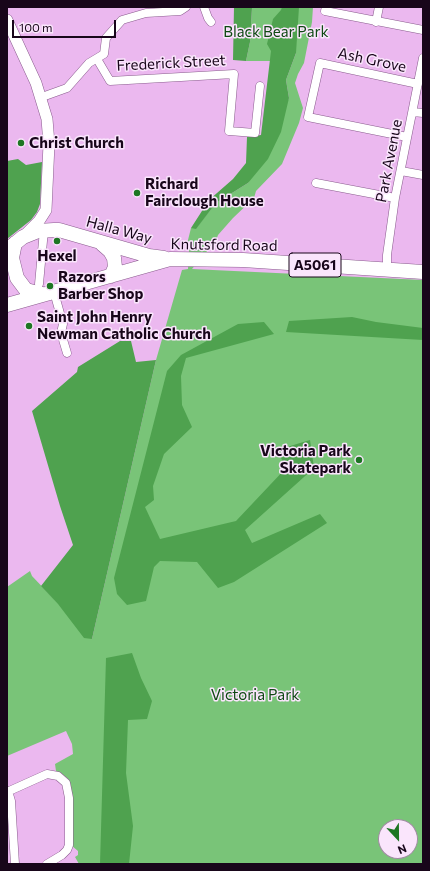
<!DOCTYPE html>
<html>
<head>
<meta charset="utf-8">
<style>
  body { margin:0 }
  #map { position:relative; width:430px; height:871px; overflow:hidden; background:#ebb8ef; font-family:Commissioner,sans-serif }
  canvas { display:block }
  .frame { position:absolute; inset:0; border:8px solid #18061a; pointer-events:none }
  .north { position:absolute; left:378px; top:819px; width:40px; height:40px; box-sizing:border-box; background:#fae5fc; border:1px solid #a08ca2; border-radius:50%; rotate:158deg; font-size:11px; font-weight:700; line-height:16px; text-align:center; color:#18061a }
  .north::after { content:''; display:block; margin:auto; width:14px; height:18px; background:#1d7623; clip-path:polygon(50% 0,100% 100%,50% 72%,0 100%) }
  .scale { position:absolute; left:12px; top:20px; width:104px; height:18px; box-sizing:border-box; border:2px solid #18061a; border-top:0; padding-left:5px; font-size:12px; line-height:14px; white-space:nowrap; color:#18061a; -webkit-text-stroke:3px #fae5fc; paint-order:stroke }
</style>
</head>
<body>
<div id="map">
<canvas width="430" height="871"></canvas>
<div class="frame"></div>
<div class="north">N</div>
<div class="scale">100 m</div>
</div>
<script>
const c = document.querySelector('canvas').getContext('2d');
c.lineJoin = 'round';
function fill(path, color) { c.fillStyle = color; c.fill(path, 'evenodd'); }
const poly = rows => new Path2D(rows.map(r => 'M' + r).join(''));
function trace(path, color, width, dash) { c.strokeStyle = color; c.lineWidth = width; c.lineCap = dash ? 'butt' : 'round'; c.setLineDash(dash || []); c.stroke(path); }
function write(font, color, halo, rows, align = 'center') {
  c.font = font + ' Commissioner,sans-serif'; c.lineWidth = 3; c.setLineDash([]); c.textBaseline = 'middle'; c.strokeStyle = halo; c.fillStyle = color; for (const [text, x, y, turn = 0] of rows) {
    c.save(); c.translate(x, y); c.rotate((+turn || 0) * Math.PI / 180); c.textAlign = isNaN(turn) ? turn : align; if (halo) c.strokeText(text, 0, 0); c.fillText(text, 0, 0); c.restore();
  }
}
const green = poly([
  [253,7,313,7,312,22,304,63,298,74,295,83,303,108,299,123,282,164,256,191,254,198,233,218,218,235,213,249,209,249,192,269,423,280,423,864,79,864,75,857,78,855,78,851,72,846,70,783,67,778,56,771,55,764,73,754,72,744,66,731,7,756,7,587,30,571,32,576,92,639,156,360,182,270,188,269,189,249,186,248,191,228,196,228,216,203,248,183,289,98,286,80,296,53,270,61,246,61,250,42,252,8],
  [386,827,410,827,410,851,386,851]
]);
const forest = poly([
  [234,7,253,7,252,8,250,42,246,61,233,60],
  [282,7,299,7,296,53,286,80,289,98,281,132,268,159,248,183,216,203,196,229,191,228,209,200,233,179,246,163,247,137,261,135,271,51,267,44,273,19,281,10],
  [18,159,26,165,42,162,40,204,37,212,31,220,7,239,7,161],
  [352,317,376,322,423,328,423,340,286,332,289,321],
  [264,322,274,334,186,358,181,376,182,405,192,427,164,454,153,486,154,500,145,507,160,539,236,521,286,468,277,450,310,440,314,468,245,530,252,543,320,514,327,523,234,582,218,588,197,562,160,561,154,567,146,601,127,605,117,594,114,578,167,371,181,355,238,324],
  [120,341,131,341,136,362,156,360,92,639,84,638,58,604,41,586,73,545,60,506,32,411,77,372,78,367],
  [132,653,141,678,152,701,147,719,128,720,126,773,133,826,129,864,100,864,106,658]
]);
const street = poly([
  [204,7,208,18,211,22],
  [326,7,325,11,423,30],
  [376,22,379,7],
  [97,59,110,81,234,74,229,131,255,133,260,86],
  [42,97,67,88,89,63,104,54,106,38,122,20,146,13,180,11,186,7],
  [413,112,423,113],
  [407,137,308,117,320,63,418,84],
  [401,171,423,175],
  [316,183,395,198],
  [387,270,387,255,395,198,423,58],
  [39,284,44,230],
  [54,292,63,324,61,333,67,353],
  [8,791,11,801,15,864],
  [7,792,47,774,58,776,66,783,69,798,69,845,67,850,62,855,47,864]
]);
const secondary = poly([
  [7,20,36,83,47,119,49,144,46,210,39,221,26,234]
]);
const highway = poly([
  [15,243,12,258,17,278,26,290,42,294],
  [102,244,110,251,114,258,115,267,111,276],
  [7,250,23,237,38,231,54,230,59,230,149,256,164,258],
  [7,305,170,259,243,260,423,272]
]);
const markers = [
  [21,143,4,"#1d7623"],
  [137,193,4,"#1d7623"],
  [57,241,4,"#1d7623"],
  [50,286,4,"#1d7623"],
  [29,326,4,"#1d7623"],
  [359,460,4,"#1d7623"]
];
const shields = [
  [315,265,52]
];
const shieldNames = [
  ["A5061",315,265]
];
const parkNames = [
  ["Black Bear Park",276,32],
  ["Victoria Park",255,695]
];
const streetNames = [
  ["Ash Grove",372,60,12],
  ["Frederick Street",171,63,-3],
  ["Park Avenue",389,161,-79],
  ["Halla Way",119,230,15],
  ["Knutsford Road",224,245,1]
];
const poiNames = [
  ["Christ Church",29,143],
  ["Richard",145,184],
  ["Fairclough House",145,201],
  ["Hexel",57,256,"center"],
  ["Razors",58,277],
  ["Barber Shop",58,294],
  ["Saint John Henry",37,317],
  ["Newman Catholic Church",37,334],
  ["Victoria Park",351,451,"right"],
  ["Skatepark",351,468,"right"]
];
fill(green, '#79c478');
fill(forest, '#4fa24f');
trace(street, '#8a5c8e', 9);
trace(secondary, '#8a5c8e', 12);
trace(highway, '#8a5c8e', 15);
trace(street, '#fff', 8);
trace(secondary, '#fff', 11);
trace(highway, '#fff', 14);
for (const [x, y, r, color] of markers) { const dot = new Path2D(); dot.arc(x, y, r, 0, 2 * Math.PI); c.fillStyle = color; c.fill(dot); trace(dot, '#fae5fc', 1.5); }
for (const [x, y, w] of shields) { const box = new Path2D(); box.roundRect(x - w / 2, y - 12, w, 24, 3); c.fillStyle = '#fae5fc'; c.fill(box); trace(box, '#18061a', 1); }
write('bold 14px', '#18061a', null, shieldNames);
write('15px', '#0e4912', '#fae5fc', parkNames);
write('15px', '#18061a', '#fae5fc', streetNames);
write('bold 15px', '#18061a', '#fae5fc', poiNames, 'left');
</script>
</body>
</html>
